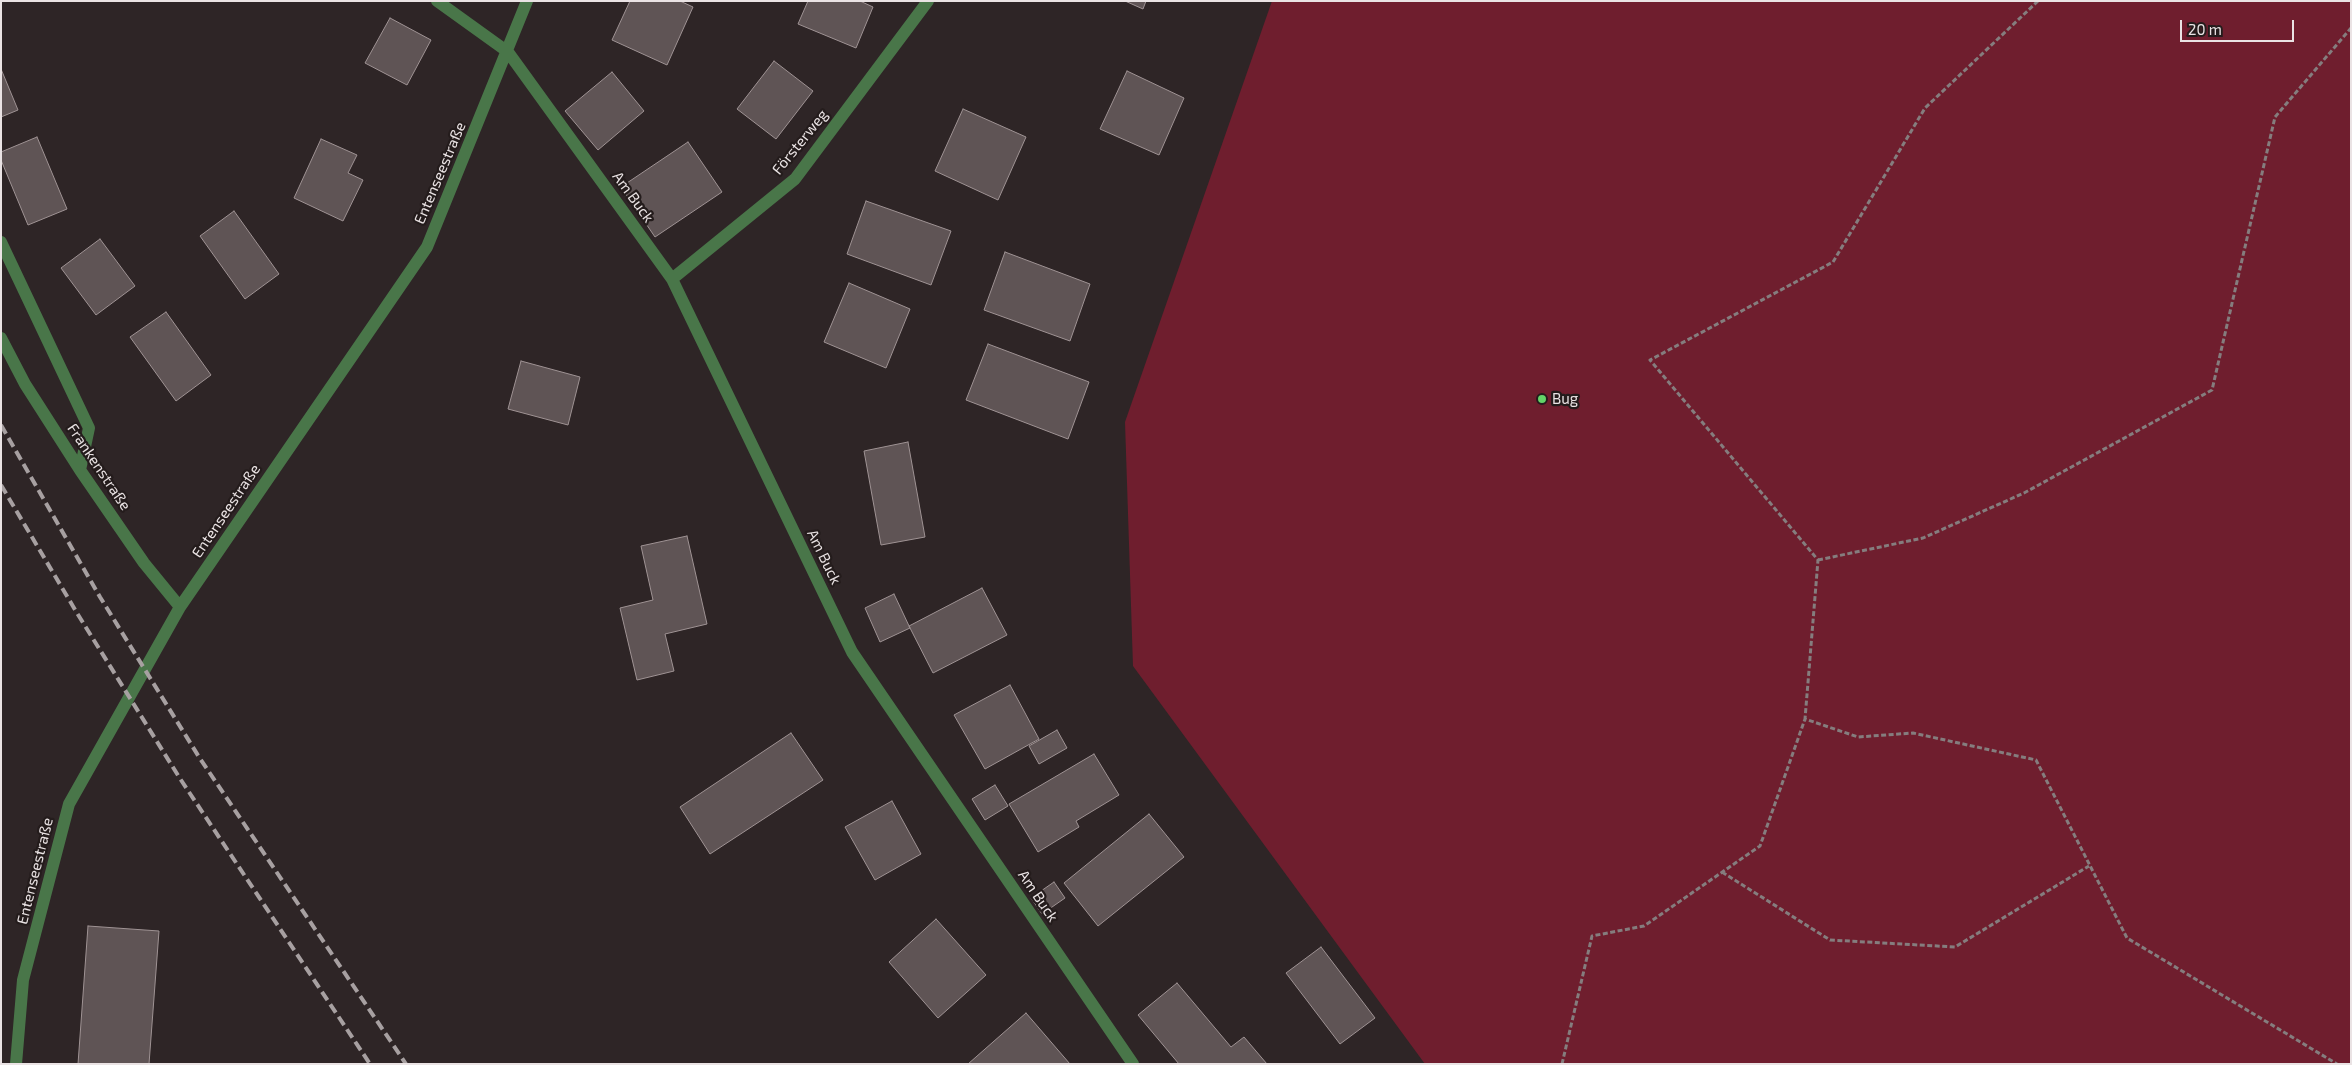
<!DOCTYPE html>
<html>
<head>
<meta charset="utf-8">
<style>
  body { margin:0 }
  #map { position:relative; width:2352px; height:1065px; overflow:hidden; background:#2e2526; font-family:"Exo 2",sans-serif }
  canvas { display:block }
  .frame { position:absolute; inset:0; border:2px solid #eae3e4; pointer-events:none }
  .scale { position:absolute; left:2180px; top:20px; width:114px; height:22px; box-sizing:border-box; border:2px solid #eae3e4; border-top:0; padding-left:6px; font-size:15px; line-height:18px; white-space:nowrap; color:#eae3e4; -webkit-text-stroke:4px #241c1c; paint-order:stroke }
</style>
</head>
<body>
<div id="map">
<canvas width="2352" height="1065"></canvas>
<div class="frame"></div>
<div class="scale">20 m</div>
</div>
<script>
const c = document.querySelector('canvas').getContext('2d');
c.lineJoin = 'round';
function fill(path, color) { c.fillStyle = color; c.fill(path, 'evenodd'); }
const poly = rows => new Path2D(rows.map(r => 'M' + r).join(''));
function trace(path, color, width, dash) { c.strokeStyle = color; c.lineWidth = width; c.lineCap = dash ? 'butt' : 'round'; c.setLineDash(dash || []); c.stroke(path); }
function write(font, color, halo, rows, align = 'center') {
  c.font = font + ' "Exo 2",sans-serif'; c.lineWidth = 4.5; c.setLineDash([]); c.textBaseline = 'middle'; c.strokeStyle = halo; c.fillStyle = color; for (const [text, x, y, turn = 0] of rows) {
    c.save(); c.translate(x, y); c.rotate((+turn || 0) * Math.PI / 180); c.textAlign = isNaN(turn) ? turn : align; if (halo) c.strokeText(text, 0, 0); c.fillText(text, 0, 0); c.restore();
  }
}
const green = poly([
  [1272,1,2351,1,2351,1064,1425,1064,1133,666,1125,422]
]);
const building = poly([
  [630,1,680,1,693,7,667,65,612,40,630,1],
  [808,1,860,1,873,7,856,48,798,24,808,1],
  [1125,1,1146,1,1143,9,1125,1],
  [390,18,431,40,407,85,365,63,390,18],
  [774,61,813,91,776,139,737,109,774,61],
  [1,69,18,110,1,117,1,69],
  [1127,71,1184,98,1159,155,1100,129,1127,71],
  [612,72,644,111,598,150,565,111,612,72],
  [963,109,1026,137,998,200,935,171,963,109],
  [37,137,67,209,28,225,1,160,1,152,37,137],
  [321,139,357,155,348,173,363,180,343,221,294,198,321,139],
  [688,142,722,192,655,237,621,187,688,142],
  [866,201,951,231,931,285,847,254,866,201],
  [234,211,279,274,245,299,200,236,234,211],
  [100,239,135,286,96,315,61,268,100,239],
  [1005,252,1090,284,1070,341,984,310,1005,252],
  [849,283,910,309,886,368,824,342,849,283],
  [166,312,211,375,176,401,130,337,166,312],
  [988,344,1089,382,1068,439,966,400,988,344],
  [521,361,580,377,568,425,508,409,521,361],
  [908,442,925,537,881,545,864,451,908,442],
  [687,536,707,624,665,634,674,671,637,680,620,608,653,600,641,546,687,536],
  [982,588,1007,635,933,673,909,626,982,588],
  [894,594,910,628,880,642,865,608,894,594],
  [1010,685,1039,739,985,769,954,715,1010,685],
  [1057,730,1067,748,1039,764,1029,746,1057,730],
  [791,733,823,780,710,854,680,807,791,733],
  [1094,754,1119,795,1076,821,1079,827,1038,852,1009,804,1094,754],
  [995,785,1008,806,985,820,972,799,995,785],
  [892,801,921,854,875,880,845,827,892,801],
  [1149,814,1184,857,1098,926,1064,883,1149,814],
  [1054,882,1065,898,1042,914,1031,898,1054,882],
  [936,919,986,975,938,1018,889,962,936,919],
  [88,926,159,931,149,1064,78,1064,88,926],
  [1321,947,1375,1018,1340,1044,1286,973,1321,947],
  [1177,983,1231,1047,1244,1037,1267,1064,1179,1064,1138,1015,1177,983],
  [1026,1013,1070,1064,968,1064,1026,1013]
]);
const path = poly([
  [2038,1,1925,108,1833,262,1650,360,1818,560,1805,719,1858,737,1913,733,2036,760,2127,938,2337,1064],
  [1818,560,1923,538,2024,493,2212,390,2275,117,2351,28],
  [1722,872,1830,940,1955,947,2089,866],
  [1562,1064,1592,936,1644,926,1760,846,1805,719]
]);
const minor = poly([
  [437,1,508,52,672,279,852,652,1133,1064],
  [1,242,89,428,80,470],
  [672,279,795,179,928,1],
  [1,338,25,384,80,470,144,563,180,607],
  [16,1064,23,980,69,804,180,607,427,247,527,1]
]);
const rail = poly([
  [1,425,100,597,199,757,406,1064],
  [1,485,77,613,179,777,370,1064]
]);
const markers = [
  [1542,399,5,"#63d468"]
];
const streetNames = [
  ["Försterweg",800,142,-51],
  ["Entenseestraße",440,173,-67],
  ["Am Buck",633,197,54],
  ["Frankenstraße",99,467,56],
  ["Entenseestraße",226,511,-56],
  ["Am Buck",824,557,64],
  ["Entenseestraße",35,871,-76],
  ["Am Buck",1038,896,56]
];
const poiNames = [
  ["Bug",1552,399]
];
fill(green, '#6f1e2e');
fill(building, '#5f5455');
trace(building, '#9f9394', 1);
trace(path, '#857d7e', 3, [5, 2.5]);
trace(minor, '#497649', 12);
trace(rail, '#a7a0a1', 4, [10, 5]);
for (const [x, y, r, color] of markers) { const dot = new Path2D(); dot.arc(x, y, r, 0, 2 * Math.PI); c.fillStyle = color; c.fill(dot); trace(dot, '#241c1c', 2); }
write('15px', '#eae3e4', '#241c1c', streetNames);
write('15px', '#eae3e4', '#241c1c', poiNames, 'left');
</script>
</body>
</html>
